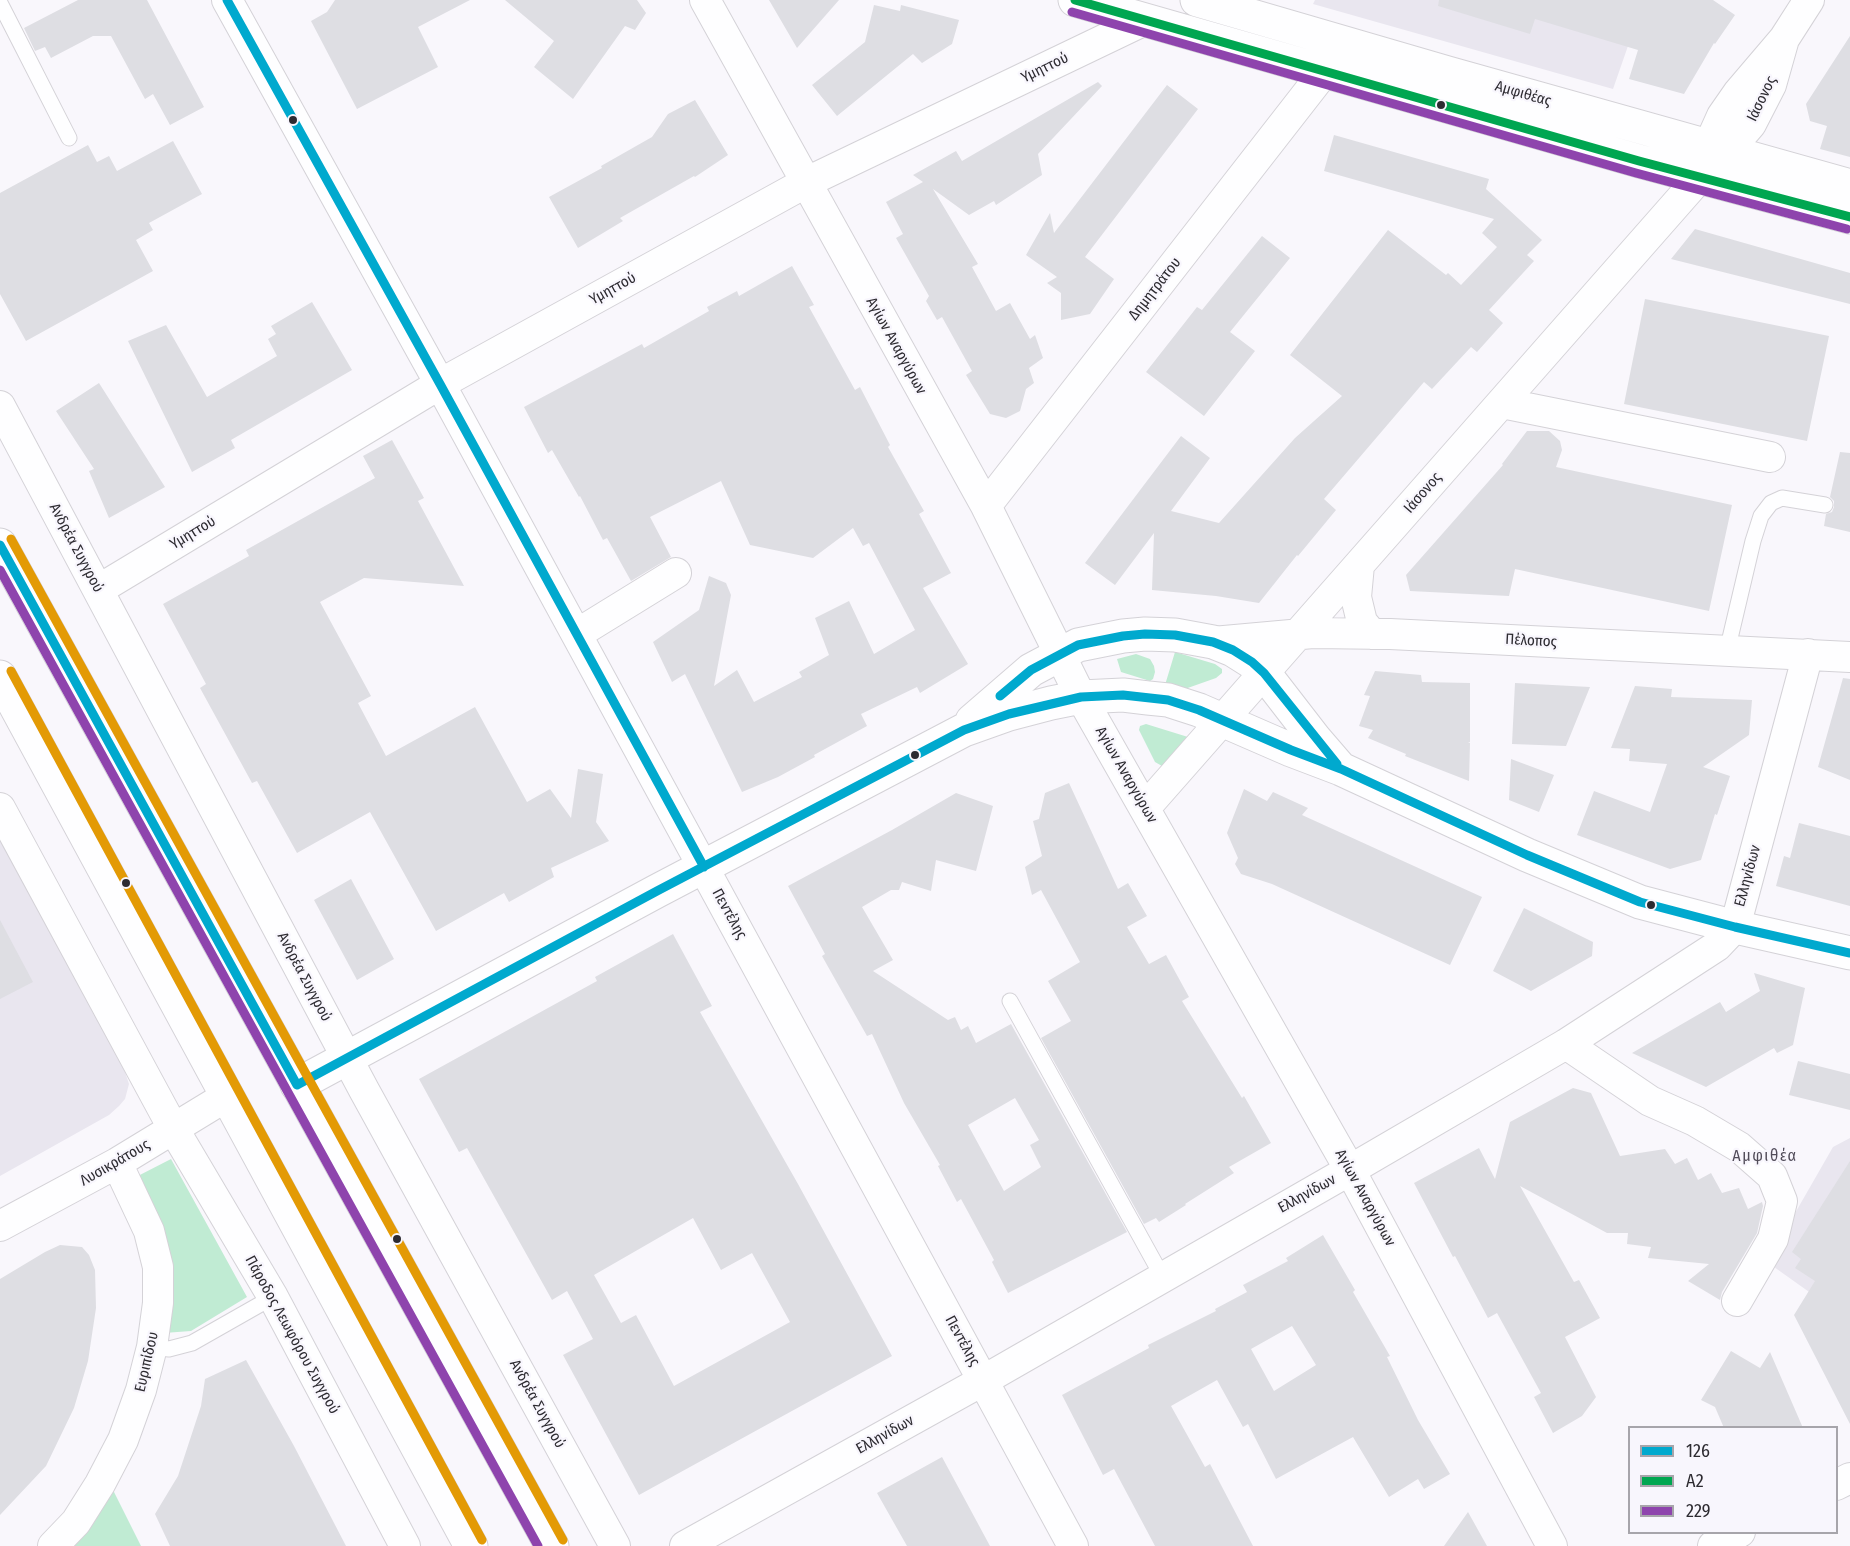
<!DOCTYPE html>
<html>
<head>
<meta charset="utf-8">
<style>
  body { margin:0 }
  #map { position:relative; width:1850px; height:1546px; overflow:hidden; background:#f9f7fc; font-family:"Fira Sans Condensed",sans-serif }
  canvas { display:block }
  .legend { position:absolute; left:1628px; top:1426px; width:210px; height:108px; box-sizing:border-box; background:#f8f6fd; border:2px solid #a7a5ab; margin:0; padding:8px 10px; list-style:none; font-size:18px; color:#2d2b31 }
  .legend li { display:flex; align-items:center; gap:12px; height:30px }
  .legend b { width:30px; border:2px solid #a7a5ab }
</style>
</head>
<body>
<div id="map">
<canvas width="1850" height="1546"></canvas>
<ul class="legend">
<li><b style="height:8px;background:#00a9ce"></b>126</li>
<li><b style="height:8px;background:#00a651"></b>Α2</li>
<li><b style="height:8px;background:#8e44ad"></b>229</li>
</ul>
</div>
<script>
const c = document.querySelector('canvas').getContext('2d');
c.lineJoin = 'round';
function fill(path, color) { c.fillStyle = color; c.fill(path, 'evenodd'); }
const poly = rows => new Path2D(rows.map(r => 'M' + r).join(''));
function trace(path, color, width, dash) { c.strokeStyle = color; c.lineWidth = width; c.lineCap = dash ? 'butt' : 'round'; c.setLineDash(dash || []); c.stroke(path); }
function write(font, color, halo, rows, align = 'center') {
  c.font = font + ' "Fira Sans Condensed",sans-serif'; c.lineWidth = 4.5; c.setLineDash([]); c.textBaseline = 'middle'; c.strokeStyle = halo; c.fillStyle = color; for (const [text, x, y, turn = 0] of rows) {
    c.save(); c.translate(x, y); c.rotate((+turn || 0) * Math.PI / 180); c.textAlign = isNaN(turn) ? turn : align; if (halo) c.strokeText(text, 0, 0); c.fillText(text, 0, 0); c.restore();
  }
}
const built = poly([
  [1315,0,1644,0,1613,89,1313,4],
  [0,837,125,1072,129,1084,125,1099,119,1106,109,1115,0,1176],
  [1850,1138,1850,1321,1767,1262,1833,1147]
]);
const green = poly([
  [1175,652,1215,664,1222,669,1222,673,1216,678,1182,690,1165,685],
  [1136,654,1150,659,1154,666,1155,672,1153,679,1150,681,1121,672,1117,659],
  [1146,724,1188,737,1162,766,1155,762,1139,730,1140,726],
  [171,1159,247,1297,191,1331,164,1333,132,1179],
  [112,1488,141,1546,65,1546]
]);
const building = poly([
  [78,0,147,0,204,107,170,125,153,94,145,99,111,36,93,36,51,58,45,47,35,51,24,28],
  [335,0,470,0,418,27,438,67,357,109,311,21,327,12],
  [505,0,637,0,646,13,635,30,625,26,573,99,534,67,554,41],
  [769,0,839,0,797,48],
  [1439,0,1713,0,1735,15,1715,44,1714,43,1684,94,1629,79,1638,50,1535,19,1530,34,1438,6],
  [874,5,900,11,901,5,959,20,952,44,922,63,913,54,837,116,812,85,865,42],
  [1850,36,1850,157,1820,149,1827,126,1810,121,1806,104],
  [1098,82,1102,86,1038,154,1042,175,996,205,994,201,969,215,933,189,978,264,972,267,996,311,1010,303,1030,339,1035,335,1043,358,1029,368,1034,383,1026,389,1020,411,1006,418,990,414,966,375,972,371,942,317,937,320,926,301,929,296,896,238,903,234,886,202,923,182,913,175,956,151,962,161],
  [1167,85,1198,109,1085,257,1114,279,1090,314,1061,320,1061,293,1047,283,1057,277,1026,255,1050,213,1054,233],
  [695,100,728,155,695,177,694,176,620,218,623,221,578,248,549,197,602,168,601,166,652,137,668,114],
  [1334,135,1489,179,1486,189,1542,240,1527,255,1534,261,1489,310,1503,323,1477,352,1471,347,1432,389,1424,382,1324,499,1336,510,1298,556,1297,555,1259,603,1216,596,1152,590,1154,533,1115,585,1085,563,1181,436,1210,458,1171,511,1219,523,1295,438,1342,396,1290,355,1388,230,1446,275,1448,273,1461,285,1497,247,1482,233,1494,219,1324,171],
  [173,141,202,194,149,223,153,230,136,240,153,271,26,341,0,294,0,193,88,145,97,162,109,156,117,171],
  [1695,229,1850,273,1850,304,1671,259],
  [1262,236,1290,258,1230,332,1255,351,1204,416,1146,372,1197,307,1202,310],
  [792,266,814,305,809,307,855,390,860,387,890,445,888,447,924,511,919,514,951,573,923,588,968,664,920,693,917,687,861,714,867,726,814,755,815,757,778,777,742,792,685,674,672,682,653,642,699,610,709,576,726,583,731,595,714,686,737,670,754,702,802,677,799,672,829,655,815,618,849,601,874,654,915,630,869,543,863,546,853,528,813,558,750,545,721,481,650,517,671,557,631,581,607,538,603,540,580,496,579,497,552,450,548,453,524,407,642,344,644,348,709,311,707,307,737,291,739,296],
  [1645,299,1829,336,1807,441,1624,404],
  [312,302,352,370,231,440,235,448,192,472,128,341,166,325,207,397,277,356,268,339,276,334,271,326],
  [99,383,165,487,109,518,89,471,94,469,56,411],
  [1527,431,1549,431,1560,441,1562,450,1556,467,1732,505,1709,611,1515,569,1509,596,1410,591,1406,575,1503,465,1502,464],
  [392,440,424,498,418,501,464,586,364,578,320,602,371,696,358,703,386,756,475,707,527,802,550,789,571,818,578,769,603,774,596,822,609,841,551,868,554,877,509,902,504,893,436,931,370,812,297,853,257,781,252,783,200,688,206,684,163,604,249,556,246,550,375,478,363,456],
  [1840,452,1850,453,1850,532,1824,526,1826,514,1832,512,1834,507,1834,501,1830,497],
  [1375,671,1421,675,1422,682,1470,683,1470,742,1468,742,1470,743,1469,781,1405,756,1406,754,1368,738,1373,730,1359,726,1370,696,1364,695],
  [1843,678,1850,679,1850,780,1818,767],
  [1515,683,1590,687,1566,746,1512,744],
  [1635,686,1672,689,1671,697,1752,700,1749,735,1703,767,1730,776,1717,815,1715,814,1701,860,1670,869,1577,835,1594,791,1650,812,1667,764,1629,761,1630,749,1611,748],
  [1511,759,1554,775,1539,812,1509,800],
  [1069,783,1118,889,1128,883,1147,916,1127,927,1149,964,1166,955,1189,997,1182,1001,1242,1098,1244,1096,1271,1143,1229,1167,1234,1173,1185,1204,1186,1205,1159,1222,1156,1218,1144,1224,1041,1038,1071,1021,1048,981,1080,962,1041,890,1032,895,1025,867,1042,856,1033,821,1039,819,1045,793],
  [1244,789,1267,801,1273,792,1308,808,1302,815,1482,897,1450,965,1272,884,1241,874,1235,864,1238,858,1227,833],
  [956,793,993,806,976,871,936,860,931,891,902,882,899,890,891,890,862,907,893,960,873,971,948,1020,955,1017,961,1030,968,1026,976,1043,1011,1024,1127,1232,1008,1293,992,1262,994,1260,961,1199,957,1202,938,1166,940,1165,904,1103,872,1034,867,1036,822,956,825,954,788,886,892,830],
  [1015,1098,1039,1140,1030,1145,1041,1167,1004,1191,968,1125],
  [1799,823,1850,836,1850,906,1776,886,1784,856,1790,858],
  [351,879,394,959,357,980,314,900],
  [1524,908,1593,942,1592,956,1531,991,1493,971],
  [0,920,33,982,0,999],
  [673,934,712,1006,700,1012,798,1184,892,1356,639,1495,563,1355,593,1339,567,1291,552,1300,467,1148,459,1152,419,1079,597,981,595,977],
  [693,1218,721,1270,752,1253,790,1322,674,1386,636,1315,621,1323,594,1275],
  [1754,973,1805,988,1793,1045,1777,1053,1774,1048,1706,1087,1632,1053,1720,1002,1726,1012,1760,991],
  [1798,1061,1850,1074,1850,1110,1789,1095],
  [1573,1088,1591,1093,1620,1156,1665,1149,1675,1164,1687,1158,1698,1180,1711,1173,1722,1193,1739,1188,1748,1209,1762,1202,1763,1206,1757,1233,1722,1292,1720,1300,1688,1281,1709,1264,1648,1258,1651,1247,1627,1244,1628,1233,1607,1233,1520,1186,1574,1282,1579,1280,1600,1318,1565,1337,1596,1397,1582,1416,1553,1433,1534,1397,1541,1393,1497,1313,1488,1318,1455,1256,1453,1257,1414,1183,1479,1148,1495,1179,1510,1122],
  [1850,1161,1850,1424,1794,1315,1815,1281,1795,1268,1801,1259,1792,1252],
  [1323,1235,1355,1290,1353,1292,1390,1356,1387,1357,1418,1420,1450,1474,1424,1489,1418,1479,1389,1497,1353,1437,1276,1479,1248,1424,1243,1427,1217,1380,1171,1406,1205,1467,1210,1464,1253,1546,1155,1546,1114,1469,1103,1475,1062,1395,1149,1348,1148,1345,1216,1311,1215,1309,1247,1292,1243,1285,1288,1261,1286,1258],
  [1292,1326,1316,1365,1274,1391,1251,1349],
  [60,1245,82,1247,89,1255,95,1270,96,1308,88,1361,74,1408,46,1466,0,1515,0,1279,45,1252],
  [1731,1351,1760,1368,1770,1352,1803,1428,1724,1428,1715,1407,1701,1400],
  [246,1360,294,1446,346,1546,170,1546,155,1514,178,1476,201,1406,205,1379],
  [942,1457,990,1546,907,1546,877,1493],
  [1468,1512,1487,1546,1444,1546]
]);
const lane = poly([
  [0,3,69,138],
  [1727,651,1753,541,1761,516,1771,503,1782,498,1825,505],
  [1010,1001,1162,1276],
  [152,1347,169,1349,192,1343,273,1297]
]);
const street = poly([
  [227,0,440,384,1073,1546],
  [705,0,986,506,1081,697,1350,1170,1552,1546],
  [1703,169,1713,136,1722,116,1738,93,1784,39,1809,0],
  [1502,403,1770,457],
  [0,406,364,1090,615,1546],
  [986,506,1324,72],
  [1359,565,1356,597,1362,622,1372,634],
  [98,590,440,384,805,183,1145,20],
  [577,634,676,573],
  [1213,642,1313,633,1390,634,1850,657],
  [0,808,173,1128,273,1297,405,1546],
  [1145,808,1700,177,1727,152,1751,124,1771,85,1784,39],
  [1566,1044,1650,1101,1695,1121,1739,1147,1772,1176,1782,1201,1773,1239,1737,1301],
  [0,1226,117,1163,227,1096],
  [1836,1485,1850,1478],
  [53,1546,76,1522,100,1484,123,1440,141,1390,152,1347,158,1303,158,1267,149,1231,117,1163],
  [685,1546,984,1380,1350,1170,1566,1044,1717,946,1735,927,1808,654],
  [1713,1546,1740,1532]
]);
const secondary = poly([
  [1075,0,1639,161,1850,217],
  [1197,0,1448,73,1850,186],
  [972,721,1031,670,1078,645,1123,636,1145,634,1175,635,1213,642,1233,650,1252,662,1264,673,1315,739,1340,768],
  [297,1085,657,891,964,730,1009,714,1051,703,1081,697,1123,695,1148,698,1168,700,1199,710,1291,750,1341,769,1527,855,1640,902,1735,927,1850,953]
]);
const highway = poly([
  [0,545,552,1546],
  [0,677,471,1546]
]);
const bus1 = poly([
  [227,0,440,384,704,867],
  [0,545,297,1085,657,891,964,730,1009,714,1081,697,1123,695,1168,700,1199,710,1291,750,1341,769,1527,855,1640,902,1735,927,1850,953],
  [1000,696,1031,670,1078,645,1123,636,1145,634,1175,635,1213,642,1233,650,1252,662,1264,673,1337,764]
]);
const bus2 = poly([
  [1075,0,1639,161,1850,217]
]);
const bus3 = poly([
  [1072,12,1636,173,1847,229],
  [0,570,538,1546]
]);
const bus4 = poly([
  [11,539,563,1540],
  [11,671,482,1540]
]);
const markers = [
  [1441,105,5,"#2d2b31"],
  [293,120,5,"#2d2b31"],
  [915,755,5,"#2d2b31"],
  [126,883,5,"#2d2b31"],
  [1651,905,5,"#2d2b31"],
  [397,1239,5,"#2d2b31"]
];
const streetNames = [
  ["Υμηττού",1045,68,-26],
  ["Αμφιθέας",1523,94,16],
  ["Ιάσονος",1762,99,-64],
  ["Υμηττού",613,289,-29],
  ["Δημητράτου",1155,289,-52],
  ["Αγίων Αναργύρων",896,346,61],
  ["Ιάσονος",1423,493,-49],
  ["Υμηττού",193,533,-31],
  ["Ανδρέα Συγγρού",76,548,62],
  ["Πέλοπος",1531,641,3],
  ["Αγίων Αναργύρων",1126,775,60],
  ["Ελληνίδων",1748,876,-75],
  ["Πεντέλης",729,914,61],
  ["Ανδρέα Συγγρού",304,977,62],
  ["Λυσικράτους",115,1163,-30],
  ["Ελληνίδων",1307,1194,-29],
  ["Αγίων Αναργύρων",1365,1198,61],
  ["Πάροδος Λεωφόρου Συγγρού",292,1335,61],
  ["Πεντέλης",962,1341,61],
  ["Ευριπίδου",147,1362,-77],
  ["Ανδρέα Συγγρού",537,1404,61],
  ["Ελληνίδων",885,1435,-29]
];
const neighbourhoodNames = [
  ["Αμφιθέα",1765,1157]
];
fill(built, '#e9e6ef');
fill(green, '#c0ebd3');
fill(building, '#dedee3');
trace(lane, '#d4d2d7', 17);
trace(street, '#d4d2d7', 32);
trace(secondary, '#d4d2d7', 35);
trace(highway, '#d4d2d7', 35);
trace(lane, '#fefeff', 15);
trace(street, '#fefeff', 30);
trace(secondary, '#fefeff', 33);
trace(highway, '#fefeff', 33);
trace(bus1, '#00a9ce', 9);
trace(bus2, '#00a651', 9);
trace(bus3, '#8e44ad', 9);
trace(bus4, '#e39a05', 9);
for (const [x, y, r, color] of markers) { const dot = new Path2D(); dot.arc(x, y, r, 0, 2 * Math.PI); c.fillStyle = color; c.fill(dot); trace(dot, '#f8f6fd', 2); }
write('15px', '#2d2b31', '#f8f6fd', streetNames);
c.letterSpacing = '1.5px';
write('16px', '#514c59', '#f8f6fd', neighbourhoodNames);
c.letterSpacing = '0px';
</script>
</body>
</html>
